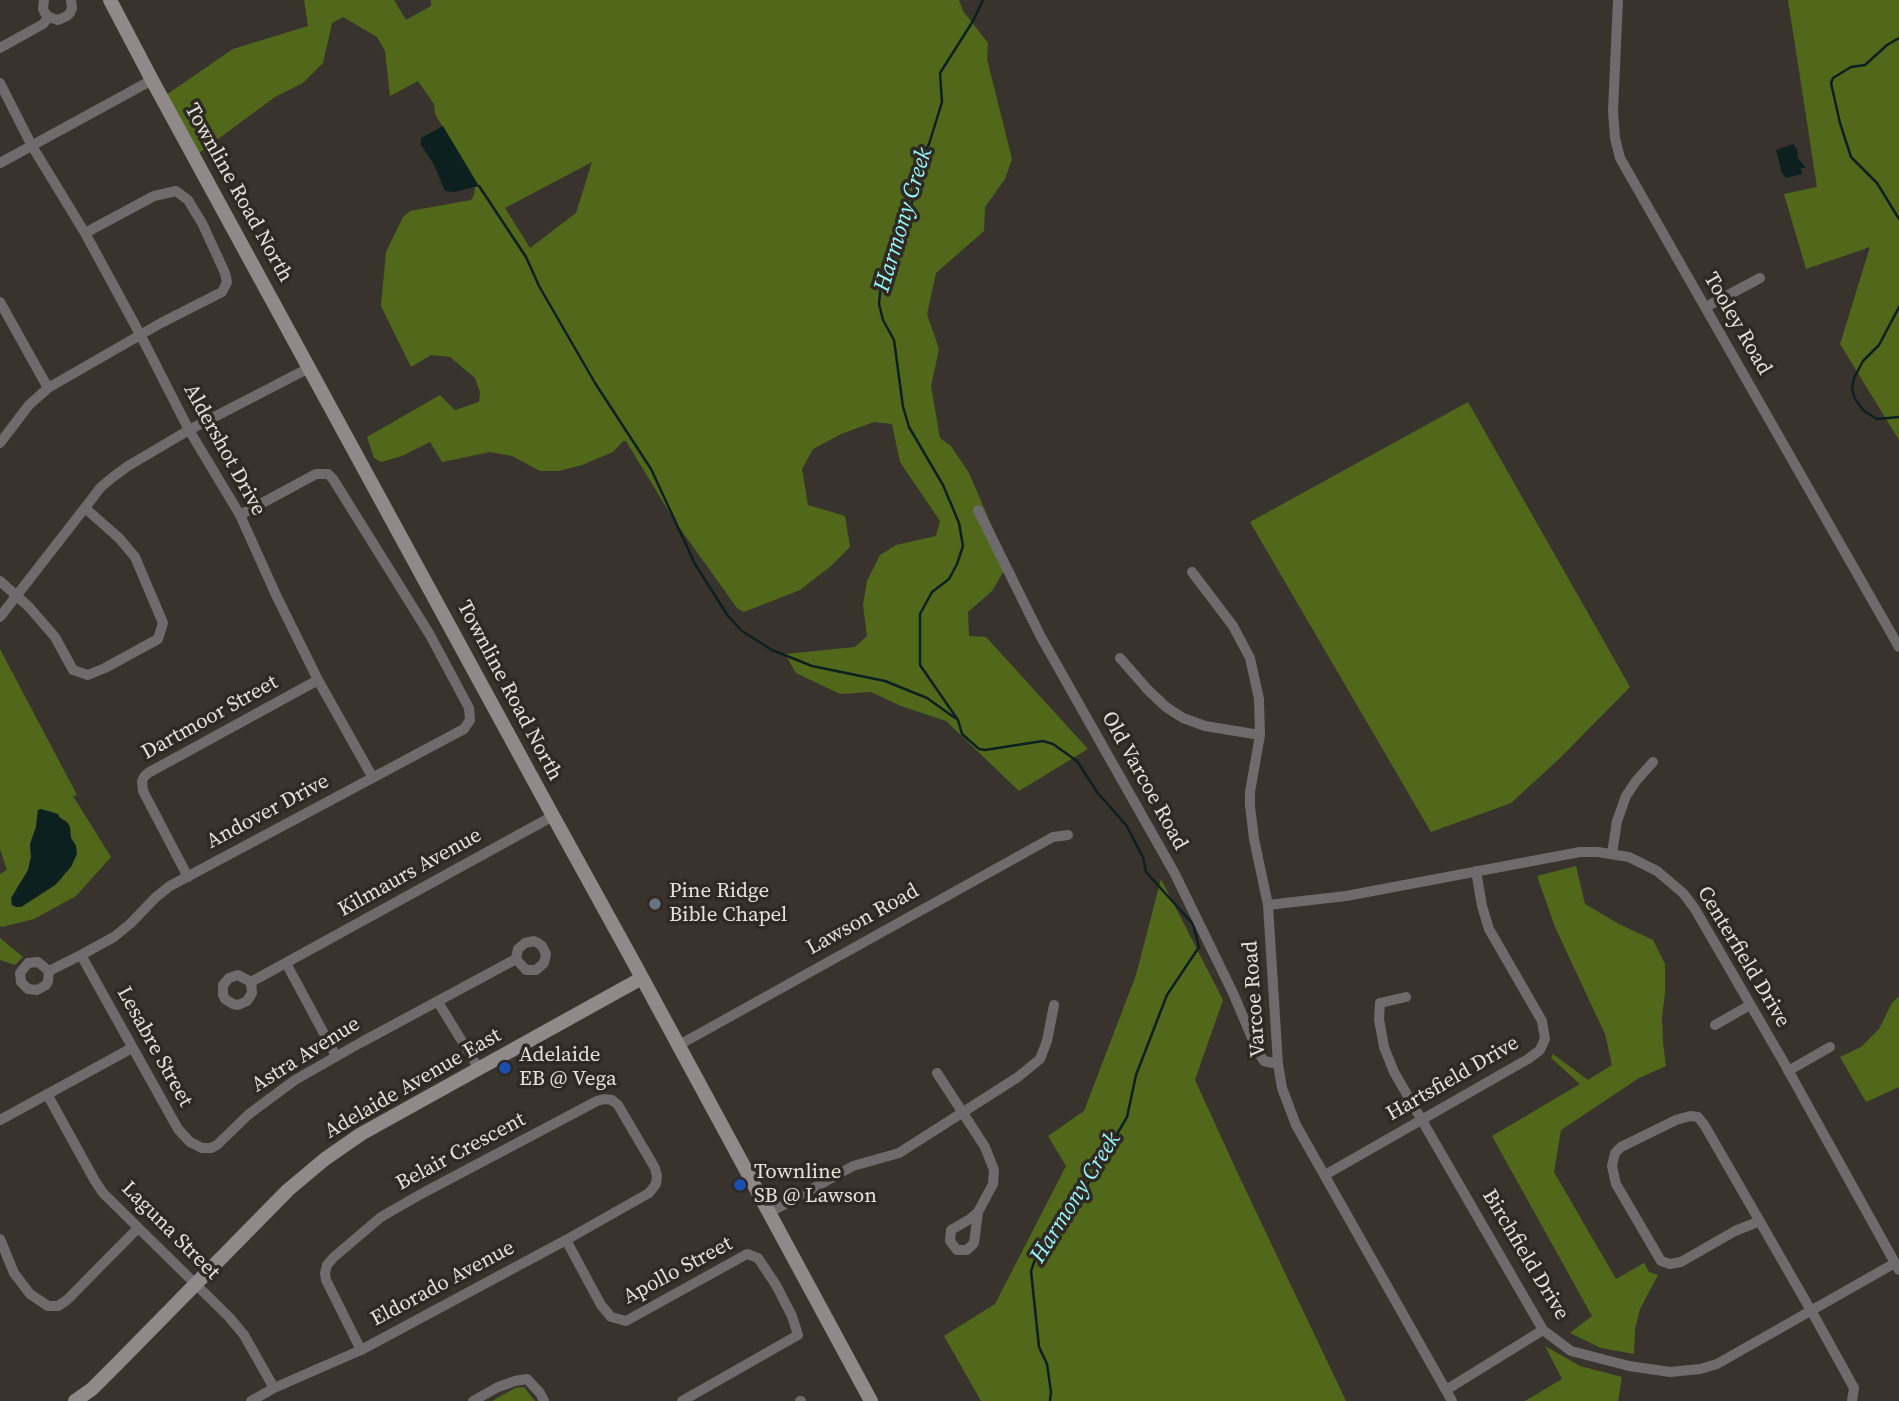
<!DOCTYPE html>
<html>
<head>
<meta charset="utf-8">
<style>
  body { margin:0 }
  canvas { display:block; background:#38332c }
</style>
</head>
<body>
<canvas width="1899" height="1401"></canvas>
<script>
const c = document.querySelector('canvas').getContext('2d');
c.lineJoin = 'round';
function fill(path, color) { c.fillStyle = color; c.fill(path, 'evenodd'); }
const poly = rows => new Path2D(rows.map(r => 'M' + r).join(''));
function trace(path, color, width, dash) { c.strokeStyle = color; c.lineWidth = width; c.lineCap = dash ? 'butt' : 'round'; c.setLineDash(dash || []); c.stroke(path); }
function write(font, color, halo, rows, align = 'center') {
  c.font = font + ' "Source Serif 4",serif'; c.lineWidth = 7; c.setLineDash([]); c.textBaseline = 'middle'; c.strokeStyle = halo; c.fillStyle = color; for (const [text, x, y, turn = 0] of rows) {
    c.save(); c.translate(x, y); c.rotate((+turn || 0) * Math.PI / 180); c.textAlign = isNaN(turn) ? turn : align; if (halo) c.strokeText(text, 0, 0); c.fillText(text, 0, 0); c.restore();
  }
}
const green = poly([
  [304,0,394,0,406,20,431,6,431,0,959,0,963,11,988,43,987,59,1012,159,1005,179,985,207,984,231,936,273,927,314,939,349,931,386,940,438,951,446,969,473,1008,564,992,591,968,612,969,636,986,637,1088,749,1019,791,946,721,901,706,871,692,840,694,796,673,785,654,855,647,867,636,863,605,867,581,880,555,896,545,936,536,940,521,900,462,892,424,874,422,841,434,813,449,802,469,808,505,845,516,850,547,831,566,800,590,744,612,737,608,674,520,626,441,623,441,613,452,582,465,559,471,540,471,512,456,490,452,442,462,430,442,402,456,381,462,374,458,367,437,440,395,455,410,479,402,480,392,475,378,450,357,431,355,411,367,381,306,386,252,403,217,410,211,471,200,474,195,475,187,478,186,435,114,434,104,418,81,390,96,385,51,377,37,343,17,332,23,323,63,303,83,275,97,199,153,166,95,233,49,308,26],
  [592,162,576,213,530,248,505,208],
  [1788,0,1899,0,1899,440,1840,344,1870,247,1806,269,1784,194,1817,187],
  [1468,402,1630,687,1559,759,1511,803,1431,832,1250,522],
  [0,649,77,795,73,796,111,857,76,896,34,919,2,927,0,926,0,874,7,870,0,849],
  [38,810,52,812,67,822,71,838,76,846,62,878,55,885,21,907,17,887,24,879,28,870,31,857,30,844,36,827],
  [1576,866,1585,904,1619,924,1653,940,1665,964,1665,993,1662,1017,1663,1042,1666,1066,1639,1078,1561,1130,1554,1172,1616,1279,1644,1263,1649,1272,1658,1275,1640,1309,1635,1329,1634,1354,1601,1348,1570,1333,1592,1316,1492,1136,1580,1084,1551,1058,1553,1054,1588,1080,1612,1065,1605,1034,1555,927,1537,876],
  [1161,879,1223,1000,1195,1080,1239,1176,1346,1401,981,1401,944,1336,995,1304,1066,1166,1048,1136,1084,1111,1136,975],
  [0,938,23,957,15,965,0,960],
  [1899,996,1899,1087,1866,1102,1840,1057,1861,1047,1879,1029,1892,1003],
  [1545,1346,1580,1366,1622,1377,1618,1401,1525,1401,1562,1379],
  [524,1387,535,1401,492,1401,515,1388]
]);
const water = poly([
  [443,126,479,186,454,192,445,191,433,163,421,145,421,138],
  [1793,144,1797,149,1798,158,1806,168,1801,168,1802,174,1786,178,1782,173,1776,150],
  [41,809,58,814,60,818,67,822,70,827,71,838,76,846,77,854,71,867,55,885,21,907,16,907,12,905,11,898,28,870,31,857,30,844,36,827,38,810]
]);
const stream = poly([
  [983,0,973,21,940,73,942,102,929,144,919,162,910,213,903,223,881,282,879,304,883,320,894,340,903,407,909,427,943,485,959,523,963,546,957,564,949,579,932,592,920,614,920,665,958,720,962,734,979,749,985,750,1043,741,1053,744,1077,761,1097,792,1126,825,1143,857,1146,872,1193,924,1199,947,1167,995,1136,1075,1127,1117,1076,1204,1037,1254,1031,1271,1039,1347,1047,1364,1051,1392,1050,1401],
  [1899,38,1887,45,1865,65,1851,67,1833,78,1831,83,1840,123,1851,157,1877,183,1899,219],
  [479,186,526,257,539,286,595,383,651,469,695,564,728,616,742,631,772,650,812,666,885,681,927,698,955,718],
  [1899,307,1879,345,1863,361,1854,378,1852,389,1855,399,1864,411,1877,419,1899,417]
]);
const minor = poly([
  [44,0,43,9,45,13,49,17,58,20,67,16,70,13,72,8,71,0],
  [1618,0,1613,111,1615,138,1620,158,1899,647],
  [0,48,43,24,49,17],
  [0,83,32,146,85,233,141,336,189,430,240,515,276,595,318,680,373,778],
  [0,163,152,80],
  [0,302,48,388],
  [1706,307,1760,278],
  [0,443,29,405,48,388,161,323,222,292,227,282,225,273,202,223,188,200,176,191,154,196,85,233],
  [978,510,1041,637,1175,874,1233,993,1258,1052,1264,1061,1278,1064],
  [1192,572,1233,626,1250,658,1259,699,1260,735,1250,792,1250,806,1254,839,1268,905,1278,1064,1282,1088,1296,1125,1452,1401],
  [0,581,29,607,55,637,73,670,88,675,105,668,158,639,163,623,135,557,119,538,85,508],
  [0,617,101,487,113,477,128,466,189,430,309,368],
  [1120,658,1148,690,1166,707,1183,718,1205,726,1260,735],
  [1612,854,1617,821,1626,796,1636,781,1653,762],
  [188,877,143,791,142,781,144,777,148,773,318,680],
  [1268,905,1346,896,1580,852,1598,852,1629,857,1657,871,1683,893,1695,909,1783,1061,1899,1270],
  [81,955,178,1129,190,1142,202,1148,211,1148,217,1145,249,1114,295,1080,360,1043,516,959,518,949,525,943,534,941,538,943,542,946,546,954,544,963,536,970,526,970,516,959],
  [286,963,336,1056],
  [49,971,48,981,46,985,37,990,28,989,21,982,20,973,28,963,38,962,49,971,81,955,114,937,131,923,156,897,170,886,464,729,470,720,469,708,430,635,333,479,328,474,316,474,240,515],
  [251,982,252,993,247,1001,238,1005,233,1004,225,999,223,995,223,985,229,978,238,975,251,982,553,816],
  [1406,997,1380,1003,1379,1019,1384,1047,1394,1072,1543,1330,1571,1351,1629,1366,1670,1372,1700,1369,1717,1364,1895,1263],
  [438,1002,479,1069],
  [1715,1025,1750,1005],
  [679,1045,1053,837,1068,835],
  [1788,1071,1830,1047],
  [937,1073,985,1147,994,1170,993,1184,978,1212,970,1219,951,1230,950,1241,957,1250,967,1250,974,1243,978,1212],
  [47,1094,95,1181,103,1193,229,1317,244,1335,274,1388],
  [0,1120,132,1048],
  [1325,1175,1528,1059,1540,1050,1545,1039,1542,1021,1489,929,1482,906,1476,871],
  [769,1213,853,1166,899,1153,1018,1077,1040,1059,1047,1041,1054,1005],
  [1760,1221,1735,1231,1681,1262,1670,1264,1661,1261,1616,1184,1612,1166,1615,1153,1621,1147,1676,1120,1690,1116,1698,1117,1705,1126,1817,1321,1854,1388,1852,1401],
  [0,1239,14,1273,30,1294,48,1306,58,1306,67,1300,138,1228],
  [566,1240,601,1305,611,1317,626,1321,747,1254,758,1258,776,1285,792,1316,798,1335,682,1401],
  [1446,1390,1543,1330],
  [251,1401,274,1388,361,1350,566,1240,649,1193,656,1184,657,1176,655,1168,618,1105,612,1100,604,1099,597,1101,421,1194,381,1217,334,1257,327,1265,325,1273,326,1280,361,1350],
  [473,1401,498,1387,515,1381,527,1379,540,1393,544,1401],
  [800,1401,801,1401]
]);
const secondary = poly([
  [110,0,152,80,553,816,634,963,871,1401],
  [75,1401,92,1389,118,1363,288,1190,325,1159,361,1134,642,978]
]);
const markers = [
  [655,904,7,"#6b7280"],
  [505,1068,7,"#1a4fb4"],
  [740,1185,7,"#1a4fb4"]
];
const streetNames = [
  ["Townline Road North",238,193,61],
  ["Tooley Road",1737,324,60],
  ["Aldershot Drive",224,450,61],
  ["Townline Road North",509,691,62],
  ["Dartmoor Street",210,718,-29],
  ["Old Varcoe Road",1144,781,61],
  ["Andover Drive",268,812,-28],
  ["Kilmaurs Avenue",410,873,-29],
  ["Lawson Road",863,920,-29],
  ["Centerfield Drive",1743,957,59],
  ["Varcoe Road",1255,999,-94],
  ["Lesabre Street",154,1047,61],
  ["Astra Avenue",306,1055,-32],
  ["Hartsfield Drive",1453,1079,-30],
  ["Adelaide Avenue East",413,1084,-30],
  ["Belair Crescent",461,1152,-28],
  ["Laguna Street",170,1231,45],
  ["Birchfield Drive",1525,1255,59],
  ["Apollo Street",678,1271,-28],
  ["Eldorado Avenue",443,1284,-28]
];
const poiNames = [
  ["Pine Ridge",669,892],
  ["Bible Chapel",669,916],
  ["Adelaide",519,1056],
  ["EB @ Vega",519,1080],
  ["Townline",754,1173],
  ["SB @ Lawson",754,1197]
];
const waterNames = [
  ["Harmony Creek",904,220,-73],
  ["Harmony Creek",1076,1198,-58]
];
fill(green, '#51681b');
fill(water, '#0d2020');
trace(stream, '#0d2020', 2.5);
trace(minor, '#6f6a6c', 10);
trace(secondary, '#90898a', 14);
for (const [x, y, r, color] of markers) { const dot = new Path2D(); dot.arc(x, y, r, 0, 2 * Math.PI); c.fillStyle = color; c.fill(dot); trace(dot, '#2e2923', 2.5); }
write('21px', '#e5e1dd', '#2e2923', streetNames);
write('21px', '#e5e1dd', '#2e2923', poiNames, 'left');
write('italic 23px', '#98f7fb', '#2e2923', waterNames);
</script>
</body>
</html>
